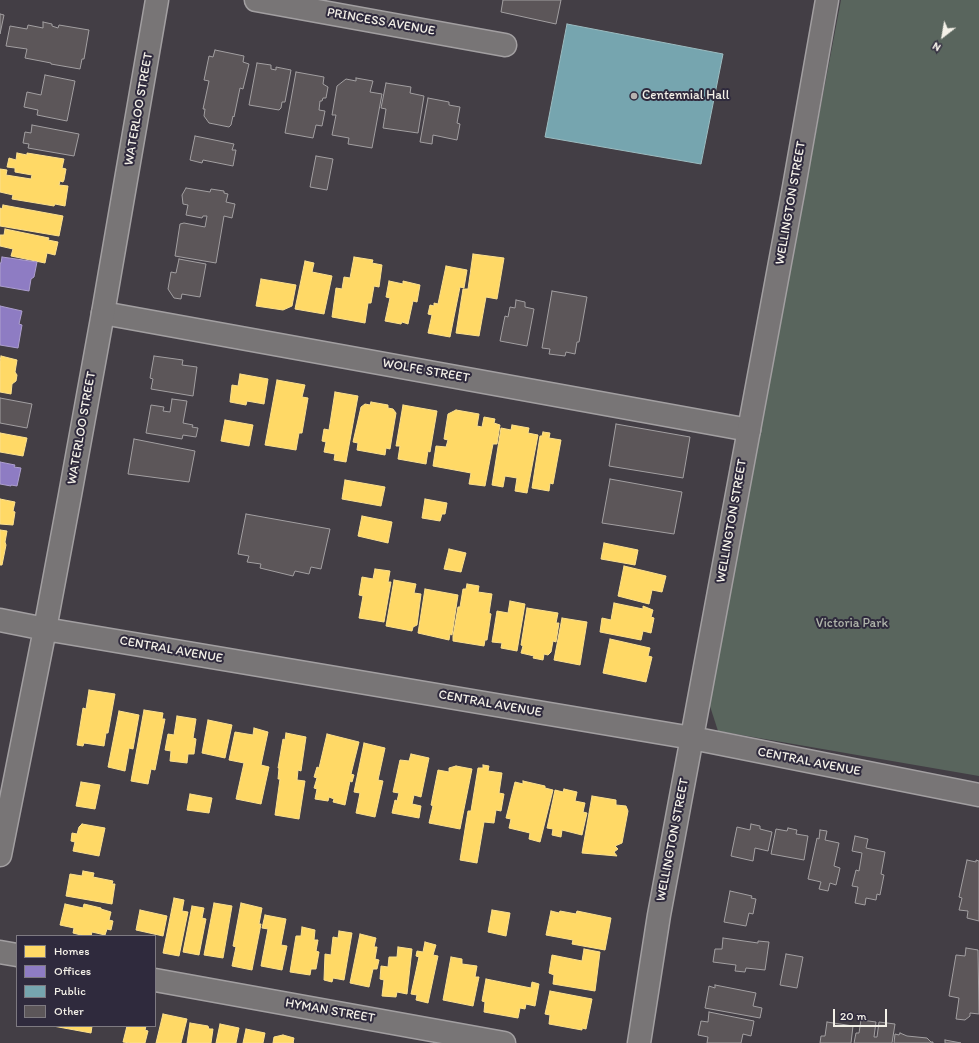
<!DOCTYPE html>
<html>
<head>
<meta charset="utf-8">
<style>
  body { margin:0 }
  #map { position:relative; width:979px; height:1043px; overflow:hidden; background:#433e45; font-family:Itim,sans-serif }
  canvas { display:block }
  .legend { position:absolute; left:16px; top:935px; width:140px; height:92px; box-sizing:border-box; background:#2f2a3d; border:1px solid #7e7a81; margin:0; padding:5px 7px; list-style:none; font-size:12px; color:#f4f1e8 }
  .legend li { display:flex; align-items:center; gap:8px; height:20px }
  .legend b { width:20px; border:1px solid #7e7a81 }
  .north { position:absolute; left:923px; top:16px; width:40px; height:40px; -webkit-text-stroke:3px #2f2a3d; paint-order:stroke; rotate:211deg; font-size:11px; font-weight:700; line-height:16px; text-align:center; color:#f4f1e8 }
  .north::after { content:''; display:block; margin:auto; width:14px; height:18px; background:#f4f1e8; clip-path:polygon(50% 0,100% 100%,50% 72%,0 100%) }
  .scale { position:absolute; left:833px; top:1009px; width:54px; height:18px; box-sizing:border-box; border:2px solid #f4f1e8; border-top:0; padding-left:5px; font-size:12px; line-height:14px; white-space:nowrap; color:#f4f1e8; -webkit-text-stroke:3px #2f2a3d; paint-order:stroke }
</style>
</head>
<body>
<div id="map">
<canvas width="979" height="1043"></canvas>
<ul class="legend">
<li><b style="height:11px;background:#ffd966"></b>Homes</li>
<li><b style="height:11px;background:#8e7cc3"></b>Offices</li>
<li><b style="height:11px;background:#76a5af"></b>Public</li>
<li><b style="height:11px;background:#5c5659"></b>Other</li>
</ul>
<div class="north">N</div>
<div class="scale">20 m</div>
</div>
<script>
const c = document.querySelector('canvas').getContext('2d');
c.lineJoin = 'round';
function fill(path, color) { c.fillStyle = color; c.fill(path, 'evenodd'); }
const poly = rows => new Path2D(rows.map(r => 'M' + r).join(''));
function trace(path, color, width, dash) { c.strokeStyle = color; c.lineWidth = width; c.lineCap = dash ? 'butt' : 'round'; c.setLineDash(dash || []); c.stroke(path); }
function write(font, color, halo, rows, align = 'center') {
  c.font = font + ' Itim,sans-serif'; c.lineWidth = 4; c.setLineDash([]); c.textBaseline = 'middle'; c.strokeStyle = halo; c.fillStyle = color; for (const [text, x, y, turn = 0] of rows) {
    c.save(); c.translate(x, y); c.rotate((+turn || 0) * Math.PI / 180); c.textAlign = isNaN(turn) ? turn : align; if (halo) c.strokeText(text, 0, 0); c.fillText(text, 0, 0); c.restore();
  }
}
const green = poly([
  [841,0,979,0,979,776,718,731,708,700]
]);
const homes = poly([
  [17,153,27,155,27,153,64,159,62,168,66,169,64,180,63,182,60,181,59,185,68,186,65,206,55,204,54,206,12,199,13,195,0,192,0,169,7,170,6,175,31,179,32,175,15,172,15,168,7,167,9,158,16,160,17,153],
  [3,205,63,216,59,236,0,226,0,208,2,209,3,205],
  [5,229,49,238,48,240,58,242,55,255,47,253,45,263,11,256,13,249,0,246,0,235,4,235,5,229],
  [473,254,504,258,497,299,486,297,479,336,456,333,463,289,468,289,473,254],
  [354,257,373,260,372,263,382,265,379,287,374,286,371,303,368,303,365,323,332,317,336,288,342,289,344,277,350,278,354,257],
  [305,261,314,263,312,272,332,276,324,314,295,309,305,261],
  [446,266,467,270,464,288,460,287,450,337,428,333,432,315,428,314,430,305,434,306,434,303,438,304,446,266],
  [261,279,296,285,292,306,283,310,256,306,261,279],
  [389,281,403,284,403,281,420,285,417,302,413,301,408,324,402,322,401,324,385,321,390,298,386,297,389,281],
  [1,356,17,360,15,372,17,375,16,381,12,384,11,394,0,392,0,361,1,356],
  [240,374,268,379,264,404,247,401,246,405,230,402,232,385,238,386,240,374],
  [277,380,305,385,302,397,308,398,302,433,299,433,296,450,265,445,277,380],
  [335,392,358,396,346,462,334,460,335,454,324,452,326,442,322,441,324,429,329,430,335,392],
  [371,402,388,405,388,408,393,409,396,413,390,449,386,448,385,455,357,450,358,443,353,442,361,407,365,404,370,405,371,402],
  [403,405,437,411,430,452,428,451,426,464,398,459,400,446,396,446,403,405],
  [456,410,479,414,477,426,482,427,484,417,495,419,494,423,500,425,497,444,493,444,485,486,469,484,471,473,433,466,436,446,446,447,448,440,444,439,448,414,456,410],
  [225,420,253,425,249,446,221,441,225,420],
  [512,425,529,428,528,433,538,435,527,493,515,491,517,478,505,476,503,487,492,485,501,428,511,430,512,425],
  [543,432,550,433,549,438,561,440,553,484,550,483,549,491,532,488,540,436,542,436,543,432],
  [0,433,27,438,23,456,0,452,0,433],
  [345,480,385,487,381,506,342,499,345,480],
  [0,499,15,502,13,511,15,512,13,525,0,524,0,499],
  [425,499,447,503,445,514,442,514,440,521,422,518,425,499],
  [362,516,392,522,388,543,358,536,362,516],
  [0,530,7,531,5,542,6,545,2,565,0,565,0,530],
  [604,543,638,550,635,565,601,559,604,543],
  [449,549,466,553,461,572,444,569,449,549],
  [624,566,666,576,662,592,652,590,649,604,618,596,624,566],
  [375,569,390,571,388,582,391,582,384,622,359,618,363,596,359,595,362,577,373,579,375,569],
  [394,580,416,584,414,593,421,594,417,625,413,627,412,631,386,626,394,580],
  [467,584,479,586,478,592,492,594,489,613,491,614,487,640,485,640,484,646,453,641,453,636,458,607,460,607,463,589,466,589,467,584],
  [425,589,458,595,452,635,450,634,449,640,418,633,425,589],
  [510,601,525,604,517,651,501,648,502,643,492,642,497,611,508,613,510,601],
  [614,603,643,609,643,606,653,610,651,617,654,618,651,633,643,631,641,640,600,632,602,618,611,620,614,603],
  [527,608,558,613,556,623,559,623,556,642,553,641,551,652,548,655,544,654,543,660,533,658,534,656,521,653,523,646,521,645,527,608],
  [562,618,587,622,580,665,554,660,562,618],
  [610,639,650,648,648,656,652,657,646,682,603,673,610,639],
  [89,690,115,694,108,733,106,733,104,746,84,743,83,746,77,745,83,708,86,709,89,690],
  [144,710,163,713,162,719,165,719,155,770,151,769,148,784,131,781,144,710],
  [119,711,139,715,133,749,129,748,125,771,108,767,119,711],
  [177,716,196,719,193,738,196,739,194,754,188,754,187,763,170,761,171,751,165,750,168,734,174,735,177,716],
  [208,720,232,725,225,758,202,753,208,720],
  [254,728,268,732,261,765,269,767,261,804,236,799,244,763,229,760,235,732,253,735,254,728],
  [286,733,306,737,301,771,298,770,297,780,305,781,299,819,275,815,280,779,278,779,279,768,278,768,283,739,285,740,286,733],
  [327,734,359,742,351,774,354,775,352,782,350,781,345,805,333,802,334,799,329,797,328,801,315,799,317,789,314,788,317,778,314,777,317,767,319,768,327,734],
  [364,743,385,748,378,780,383,781,375,817,356,813,360,793,354,792,364,743],
  [411,754,429,758,421,797,414,795,412,804,421,806,419,818,392,813,395,800,397,801,399,793,393,792,400,760,409,761,411,754],
  [483,765,489,766,488,771,502,773,499,793,504,794,501,811,496,810,494,823,484,822,477,863,460,860,468,811,471,811,478,768,483,768,483,765],
  [456,766,472,769,460,829,429,823,433,806,431,805,438,770,449,772,449,768,456,766],
  [523,781,545,786,545,788,553,790,540,842,529,839,530,833,509,828,511,819,506,818,515,782,523,784,523,781],
  [81,782,100,785,95,809,76,806,81,782],
  [564,789,577,792,575,801,585,803,583,812,587,813,582,835,562,830,561,837,552,835,553,829,547,828,555,790,563,792,564,789],
  [190,794,212,798,209,813,187,810,190,794],
  [592,796,616,800,616,805,626,806,628,811,622,843,615,846,618,849,614,852,617,856,582,853,592,796],
  [82,824,105,828,99,856,73,851,75,842,71,841,72,833,77,834,79,827,82,824],
  [83,871,94,873,93,877,113,881,112,884,115,884,112,904,66,896,70,874,82,876,83,871],
  [174,898,184,900,182,911,188,912,179,956,163,953,174,898],
  [214,903,232,906,223,958,204,955,214,903],
  [241,903,262,908,259,924,261,924,252,970,232,966,236,947,233,946,241,903],
  [65,904,83,908,84,904,101,908,101,909,111,912,109,920,113,921,111,930,107,929,105,935,92,932,91,936,85,936,73,933,74,928,60,925,65,904],
  [192,906,204,908,202,918,206,919,199,955,183,952,192,906],
  [140,910,167,916,163,936,136,930,140,910],
  [492,910,510,913,506,936,488,932,492,910],
  [551,911,559,913,560,911,576,914,577,911,611,918,605,950,572,944,573,940,546,935,551,911],
  [265,915,286,919,281,945,287,946,282,970,261,966,268,929,262,928,265,915],
  [302,927,315,930,314,940,318,940,316,951,319,952,316,969,311,969,310,975,290,972,296,936,301,936,302,927],
  [339,931,352,933,344,980,333,978,332,982,324,980,325,954,331,955,333,937,338,938,339,931],
  [360,934,376,938,374,947,377,947,375,959,379,960,377,969,373,969,369,987,350,983,360,934],
  [425,942,436,945,433,955,438,956,428,1003,416,1000,417,995,411,994,419,957,416,956,417,951,423,952,425,942],
  [398,947,412,949,407,994,397,992,396,997,382,996,384,980,380,979,381,966,388,967,389,957,397,957,398,947],
  [584,949,600,952,595,991,553,984,554,975,549,973,552,955,582,961,584,949],
  [451,957,462,959,462,964,477,966,475,977,479,977,473,1006,443,1000,451,957],
  [486,979,531,988,532,982,539,984,535,1006,526,1004,525,1009,520,1008,518,1018,484,1012,485,1002,482,1001,486,979],
  [550,991,592,999,586,1029,582,1028,582,1030,549,1024,550,1015,545,1014,550,991],
  [163,1014,187,1019,181,1043,156,1043,163,1014],
  [190,1023,208,1026,209,1029,213,1029,211,1043,187,1043,190,1023],
  [220,1024,239,1028,236,1043,216,1043,220,1024],
  [53,1026,92,1026,91,1033,53,1026],
  [127,1026,146,1026,145,1030,148,1031,145,1043,130,1043,123,1042,127,1026],
  [246,1029,265,1033,263,1043,243,1043,246,1029],
  [283,1035,294,1038,293,1043,294,1043,273,1043,274,1037,283,1035]
]);
const offices = poly([
  [2,257,37,262,34,277,31,279,29,291,0,286,0,263,1,263,2,257],
  [0,306,22,311,19,324,22,325,18,348,0,345,0,306],
  [0,462,15,465,14,467,21,468,17,486,11,485,11,486,0,484,0,462]
]);
const public = poly([
  [567,24,723,54,701,164,545,137,567,24]
]);
const building = poly([
  [503,0,561,0,556,24,501,12,503,0],
  [0,14,4,15,0,34,0,14],
  [43,22,52,24,52,26,58,28,59,25,89,30,84,59,82,59,80,69,51,64,51,63,25,58,27,49,6,46,10,26,27,29,28,25,43,28,43,22],
  [215,50,244,56,243,62,249,64,243,89,240,88,234,117,233,116,231,125,229,127,209,123,204,116,205,109,203,109,209,81,204,80,209,56,213,57,215,50],
  [257,63,271,65,271,69,276,70,276,67,291,70,285,102,282,102,281,108,279,110,249,105,257,63],
  [296,72,324,77,323,84,328,87,326,98,323,98,322,101,320,101,319,110,325,111,322,126,316,125,313,138,285,133,296,72],
  [45,75,75,81,67,121,37,115,38,110,24,107,27,92,41,95,45,75],
  [356,78,373,81,370,92,382,94,372,148,348,144,349,138,332,135,336,115,332,115,337,86,346,79,356,81,356,78],
  [386,83,411,87,410,93,424,96,418,133,383,128,386,109,381,108,386,83],
  [428,98,449,102,449,105,460,107,457,123,460,124,457,140,433,135,432,144,420,142,428,98],
  [32,125,79,134,74,156,28,148,29,144,23,143,25,132,31,133,32,125],
  [195,136,234,144,232,150,236,150,233,166,203,160,202,163,190,160,195,136],
  [316,156,333,159,327,190,310,187,316,156],
  [186,188,210,192,211,189,224,191,224,193,228,194,226,202,235,204,232,218,224,216,216,263,175,256,180,224,184,223,205,227,207,216,203,216,202,218,186,215,188,205,183,204,182,195,186,188],
  [179,259,206,264,200,297,182,294,181,299,174,298,168,289,171,272,176,273,179,259],
  [552,291,587,297,579,342,577,342,575,354,566,352,565,356,549,354,550,349,542,348,552,291],
  [516,300,525,302,525,307,534,309,527,346,500,341,505,316,508,317,510,307,515,308,516,300],
  [154,356,183,360,182,365,197,367,193,396,151,389,153,379,150,378,154,356],
  [0,398,32,404,27,428,0,423,0,398],
  [172,399,187,401,183,423,193,425,192,427,198,428,196,437,183,435,182,439,146,433,151,405,164,407,163,411,170,412,172,399],
  [616,424,690,437,683,478,609,466,616,424],
  [134,439,195,451,189,482,128,474,134,439],
  [610,479,682,492,674,534,602,523,610,479],
  [246,514,330,529,321,569,311,567,309,574,295,571,293,576,260,568,261,564,247,562,249,556,238,554,246,514],
  [751,824,760,826,760,829,772,832,768,851,755,848,753,861,731,856,737,827,750,830,751,824],
  [788,828,797,830,796,834,808,836,804,860,771,854,776,829,787,831,788,828],
  [820,830,827,831,825,840,839,843,834,866,840,868,836,885,830,883,828,891,819,889,821,882,808,879,817,838,819,839,820,830],
  [855,836,868,839,866,848,885,852,881,874,884,875,880,895,877,894,876,900,866,898,865,905,855,903,858,887,852,886,856,870,859,871,862,853,852,851,855,836],
  [967,860,976,862,976,860,979,861,979,921,967,918,968,911,959,910,962,898,959,897,967,860],
  [730,891,752,896,751,898,756,899,753,914,749,913,746,926,724,922,730,891],
  [723,938,758,943,758,941,769,942,765,970,746,968,745,972,735,971,736,965,713,962,715,949,722,949,723,938],
  [966,948,978,950,979,1014,970,1013,970,1016,965,1020,956,1019,959,998,949,996,956,955,965,956,966,948],
  [786,954,803,957,797,988,780,985,786,954],
  [715,985,756,993,753,1006,762,1008,760,1018,705,1008,709,986,715,988,715,985],
  [709,1012,754,1021,751,1036,743,1034,741,1043,707,1043,708,1037,698,1035,701,1021,708,1022,709,1012],
  [861,1020,876,1022,874,1037,877,1037,879,1022,895,1024,892,1043,854,1043,856,1033,859,1033,861,1020],
  [827,1022,853,1026,851,1043,820,1043,821,1036,825,1036,827,1022],
  [900,1033,907,1036,927,1038,931,1042,933,1042,933,1043,894,1043,895,1034,899,1035,900,1033],
  [945,1040,961,1043,945,1043,945,1040]
]);
const minor = poly([
  [256,0,505,45],
  [103,313,749,430],
  [0,952,17,955],
  [155,980,504,1043]
]);
const tertiary = poly([
  [0,620,45,629,692,738,979,795],
  [0,855,45,629,70,495,103,313,157,0],
  [639,1043,659,915,794,187,827,0]
]);
const markers = [
  [634,96,4,"#b6b2af"]
];
const streetNames = [
  ["PRINCESS AVENUE",381,22,10],
  ["WATERLOO STREET",139,109,-80],
  ["WELLINGTON STREET",791,203,-80],
  ["WOLFE STREET",426,371,10],
  ["WATERLOO STREET",82,428,-80],
  ["WELLINGTON STREET",732,521,-80],
  ["CENTRAL AVENUE",171,650,10],
  ["CENTRAL AVENUE",490,704,10],
  ["CENTRAL AVENUE",809,762,11],
  ["WELLINGTON STREET",673,840,-79],
  ["HYMAN STREET",330,1011,10]
];
const poiNames = [
  ["Centennial Hall",642,96]
];
const parkNames = [
  ["Victoria Park",852,624]
];
fill(green, '#59655d');
fill(homes, '#ffd966');
trace(homes, '#fce08d', 1);
fill(offices, '#8e7cc3');
trace(offices, '#ad9fce', 1);
fill(public, '#76a5af');
trace(public, '#9cbcc0', 1);
fill(building, '#5c5659');
trace(building, '#a29fa1', 1);
trace(minor, '#a29fa1', 25);
trace(tertiary, '#a29fa1', 25);
trace(minor, '#787576', 22);
trace(tertiary, '#787576', 22);
for (const [x, y, r, color] of markers) { const dot = new Path2D(); dot.arc(x, y, r, 0, 2 * Math.PI); c.fillStyle = color; c.fill(dot); trace(dot, '#2f2a3d', 1.5); }
write('13px', '#f4f1e8', '#2f2a3d', streetNames);
write('13px', '#f4f1e8', '#2f2a3d', poiNames, 'left');
write('13px', '#b0b5ab', '#2f2a3d', parkNames);
</script>
</body>
</html>
